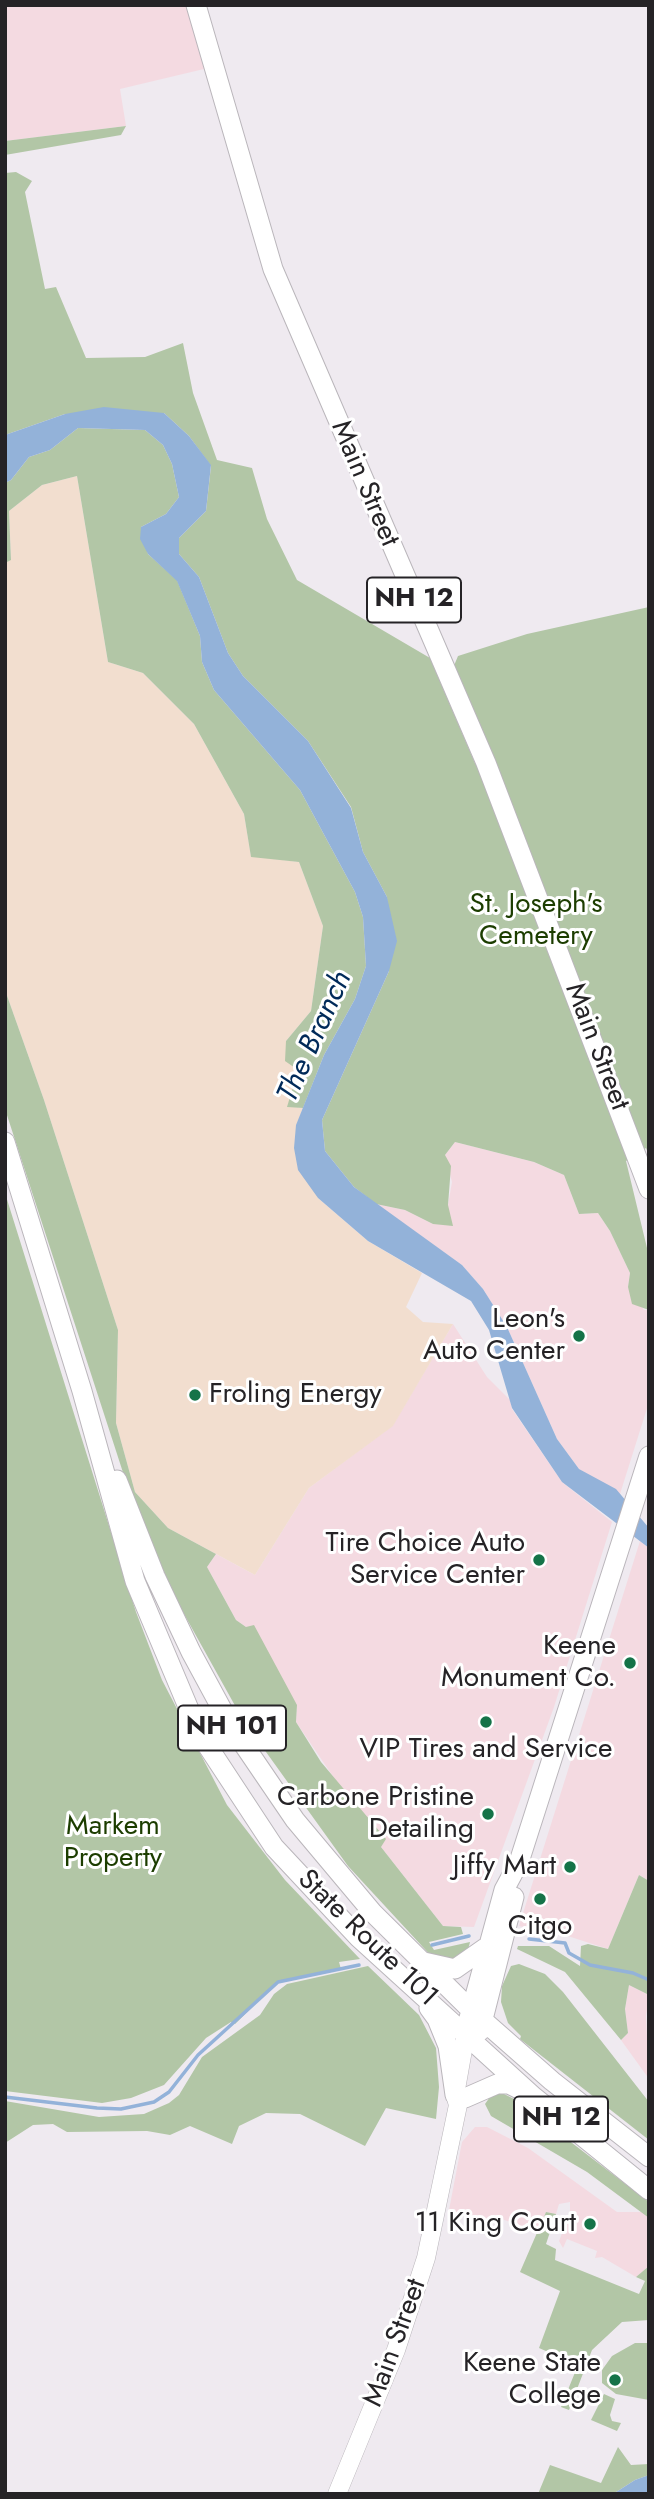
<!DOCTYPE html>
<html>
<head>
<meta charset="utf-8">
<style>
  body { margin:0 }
  #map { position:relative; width:654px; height:2499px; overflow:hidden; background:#efeaf0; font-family:Jost,sans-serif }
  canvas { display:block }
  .frame { position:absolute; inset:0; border:7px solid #252326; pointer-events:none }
</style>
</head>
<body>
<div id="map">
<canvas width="654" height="2499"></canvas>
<div class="frame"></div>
</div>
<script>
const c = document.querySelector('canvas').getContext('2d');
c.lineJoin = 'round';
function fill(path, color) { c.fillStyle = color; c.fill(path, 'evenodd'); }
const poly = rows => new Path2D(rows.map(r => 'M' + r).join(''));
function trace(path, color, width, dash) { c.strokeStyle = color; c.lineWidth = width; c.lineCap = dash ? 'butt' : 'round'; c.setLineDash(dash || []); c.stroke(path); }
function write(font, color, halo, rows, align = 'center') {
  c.font = font + ' Jost,sans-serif'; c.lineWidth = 6; c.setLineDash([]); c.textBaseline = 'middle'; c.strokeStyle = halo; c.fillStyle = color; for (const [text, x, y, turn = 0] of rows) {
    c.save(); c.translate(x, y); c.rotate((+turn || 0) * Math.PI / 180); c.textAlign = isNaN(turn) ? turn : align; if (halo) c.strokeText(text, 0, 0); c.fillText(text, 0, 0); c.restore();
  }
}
const commercial = poly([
  [5,5,187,5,204,69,120,89,126,126,5,141],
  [455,1142,534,1162,564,1175,579,1214,598,1213,610,1231,630,1273,628,1287,644,1310,649,1310,649,1402,620,1494,579,1469,557,1439,507,1327,483,1289,462,1265,376,1204,405,1210,433,1224,448,1205,452,1182,445,1155],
  [453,1324,487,1377,510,1400,512,1409,562,1482,612,1522,554,1707,474,1927,443,1926,381,1847,296,1722,297,1705,246,1627,236,1620,207,1567,216,1554,255,1575,309,1488,393,1425],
  [640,1541,649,1548,649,1881,639,1875,608,1949,546,1929,539,1931,519,1926],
  [629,1985,649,1995,646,2016,649,2079,621,2040,628,2033,625,2009],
  [475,2127,487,2127,528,2148,617,2212,643,2212,649,2218,649,2266,636,2277,602,2257,595,2258,597,2251,567,2239,563,2248,559,2241,570,2213,570,2202,559,2204,556,2214,546,2212,537,2232,491,2215,488,2224,449,2210,462,2142]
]);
const industrial = poly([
  [77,476,108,662,143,673,194,724,244,814,251,856,299,862,323,926,311,1011,286,1041,298,1070,288,1106,303,1108,296,1126,318,1198,368,1241,422,1273,406,1307,423,1322,453,1324,393,1426,309,1488,255,1575,168,1528,135,1492,116,1423,118,1330,44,1100,5,990,5,563,11,559,9,511,42,485]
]);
const green = poly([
  [126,126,121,135,5,155,5,141],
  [16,172,32,181,25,192,45,289,56,287,86,358,145,357,183,343,193,393,217,460,252,468,267,519,297,580,430,658,475,763,490,758,453,668,458,656,527,634,649,607,649,1155,646,1148,626,1161,647,1248,649,1310,632,1304,628,1287,630,1273,610,1231,598,1213,579,1214,564,1175,534,1162,455,1142,445,1155,451,1166,448,1205,453,1226,433,1224,405,1210,376,1204,354,1187,325,1151,322,1120,389,971,387,897,363,852,351,807,308,741,243,676,228,653,199,577,179,554,179,538,206,511,211,466,189,436,164,413,65,414,5,435,5,173],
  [78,428,145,430,163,445,172,464,179,497,166,514,141,527,148,554,177,580,200,636,202,662,214,690,300,790,355,892,363,917,366,966,355,999,324,1055,303,1108,287,1107,298,1070,285,1061,286,1041,311,1011,323,926,299,862,251,857,244,814,194,724,143,673,108,662,77,476,42,485,9,511,11,560,5,563,5,483,11,480,29,457,50,450],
  [5,990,44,1100,118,1330,116,1423,135,1492,168,1528,216,1554,207,1567,236,1620,246,1627,254,1625,297,1705,296,1722,321,1762,386,1839,381,1847,443,1926,461,1927,463,1934,429,1942,434,1950,470,1942,468,1950,453,1964,433,1958,348,1866,243,1720,174,1596,130,1494,5,1109],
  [5,1193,136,1612,162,1680,227,1805,285,1880,360,1959,339,1962,341,1969,278,1982,235,2024,231,2022,206,2038,164,2085,131,2098,102,2103,5,2091],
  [639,1875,649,1881,649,1995,629,1985,625,2009,628,2033,621,2040,565,1972,517,1949,518,1946,549,1946,580,1966,581,1946,588,1944,608,1949],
  [519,1964,545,1974,563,1992,649,2102,649,2140,520,2039,521,2036,508,2023,501,2002,502,1986,511,1966],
  [368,1966,419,2015,436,2048,439,2087,436,2119,386,2108,365,2146,300,2114,266,2113,239,2126,232,2144,190,2126,170,2135,147,2131,67,2132,53,2124,33,2125,5,2143,5,2101,99,2117,144,2114,169,2103,179,2095,202,2057,260,2015,274,1994,287,1984],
  [502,2093,516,2100,649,2202,649,2218,587,2172,491,2116,485,2104,490,2097],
  [546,2212,556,2214,546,2244,556,2249,555,2260,639,2294,645,2281,636,2277,649,2266,649,2320,622,2322,592,2350,569,2410,561,2407,578,2365,539,2348,560,2291,520,2272],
  [635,2343,649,2343,649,2400,616,2394,602,2383,602,2370,612,2356],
  [604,2394,615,2399,610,2415,612,2421,621,2423,617,2431,591,2420],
  [618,2447,631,2465,649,2464,649,2475,635,2480,613,2494,538,2494,550,2465,601,2483]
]);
const water = poly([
  [104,407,164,413,189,436,211,465,206,511,179,538,179,554,199,577,228,653,243,676,308,741,351,808,363,852,387,897,397,941,389,971,322,1120,325,1151,354,1187,462,1265,483,1289,507,1327,557,1439,579,1469,616,1489,649,1528,649,1548,562,1482,512,1408,489,1330,471,1301,368,1241,318,1198,298,1170,294,1148,296,1125,324,1055,355,999,366,966,363,917,355,892,300,790,214,690,202,662,200,636,177,581,148,554,140,539,141,527,166,514,179,497,172,464,163,445,145,430,78,428,50,450,29,457,11,480,5,483,5,435,65,414],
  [649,2475,649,2494,613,2494,635,2480]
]);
const stream = poly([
  [529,1939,565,1943,569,1953,590,1965,633,1973,649,1980],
  [432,1945,469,1936],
  [5,2097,97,2108,121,2109,154,2102,169,2092,198,2055,278,1982,359,1965]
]);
const major = poly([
  [337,2494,396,2350,426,2258,458,2105,455,2095,466,2033]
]);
const highway = poly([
  [196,5,273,269,486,763,649,1189],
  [5,1142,82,1391,135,1581,199,1733,274,1847,359,1938,534,2097,649,2190],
  [117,1480,155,1576,191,1652,231,1726,295,1820,373,1913,470,2009,552,2081,649,2157],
  [424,1962,455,1969,485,1948],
  [429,2008,437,2019,448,2046,455,2095],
  [469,2018,504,1890,519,1862,649,1456],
  [480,2031,514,1897],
  [465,2098,497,2084,509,2084,525,2092]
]);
const markers = [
  [579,1336,7,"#157348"],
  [195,1395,7,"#157348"],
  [539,1560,7,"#157348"],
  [630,1663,7,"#157348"],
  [486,1722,7,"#157348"],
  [488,1814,7,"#157348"],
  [570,1867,7,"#157348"],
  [540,1899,7,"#157348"],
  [590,2224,7,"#157348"],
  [615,2380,7,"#157348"]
];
const shields = [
  [414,600,94],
  [232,1728,108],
  [561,2119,94]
];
const shieldNames = [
  ["NH 12",414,600],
  ["NH 101",232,1728],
  ["NH 12",561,2119]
];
const streetNames = [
  ["Main Street",364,484,67],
  ["Main Street",596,1047,69],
  ["State Route 101",367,1939,44],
  ["Main Street",396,2343,-70]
];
const parkNames = [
  ["St. Joseph's",536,905],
  ["Cemetery",536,937],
  ["Markem",113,1827],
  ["Property",113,1859]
];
const poiNames = [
  ["Leon's",565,1320],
  ["Auto Center",565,1352],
  ["Froling Energy",209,1395,"left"],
  ["Tire Choice Auto",525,1544],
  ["Service Center",525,1576],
  ["Keene",616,1647],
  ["Monument Co.",616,1679],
  ["VIP Tires and Service",486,1750,"center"],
  ["Carbone Pristine",474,1798],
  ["Detailing",474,1830],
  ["Jiffy Mart",556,1867],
  ["Citgo",540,1927,"center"],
  ["11 King Court",576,2224],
  ["Keene State",601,2364],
  ["College",601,2396]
];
const waterNames = [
  ["The Branch",316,1037,-66]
];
fill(commercial, '#f4dae1');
fill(industrial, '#f2decf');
fill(green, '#b2c6a6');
fill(water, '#93b2d9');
trace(stream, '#93b2d9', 3.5);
trace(major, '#bab6bb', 19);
trace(highway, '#bab6bb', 21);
trace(major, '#fff', 18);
trace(highway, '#fff', 19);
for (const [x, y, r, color] of markers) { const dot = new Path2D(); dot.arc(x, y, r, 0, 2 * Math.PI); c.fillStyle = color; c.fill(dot); trace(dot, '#fff', 2.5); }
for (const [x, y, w] of shields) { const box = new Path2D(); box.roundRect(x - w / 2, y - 22.5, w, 45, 5); c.fillStyle = '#fff'; c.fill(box); trace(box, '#252326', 2); }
write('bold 26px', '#252326', null, shieldNames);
write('28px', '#252326', '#fff', streetNames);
write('28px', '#1c3d00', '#fff', parkNames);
write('28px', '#252326', '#fff', poiNames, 'right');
write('italic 30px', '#002a59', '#fff', waterNames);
</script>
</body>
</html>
